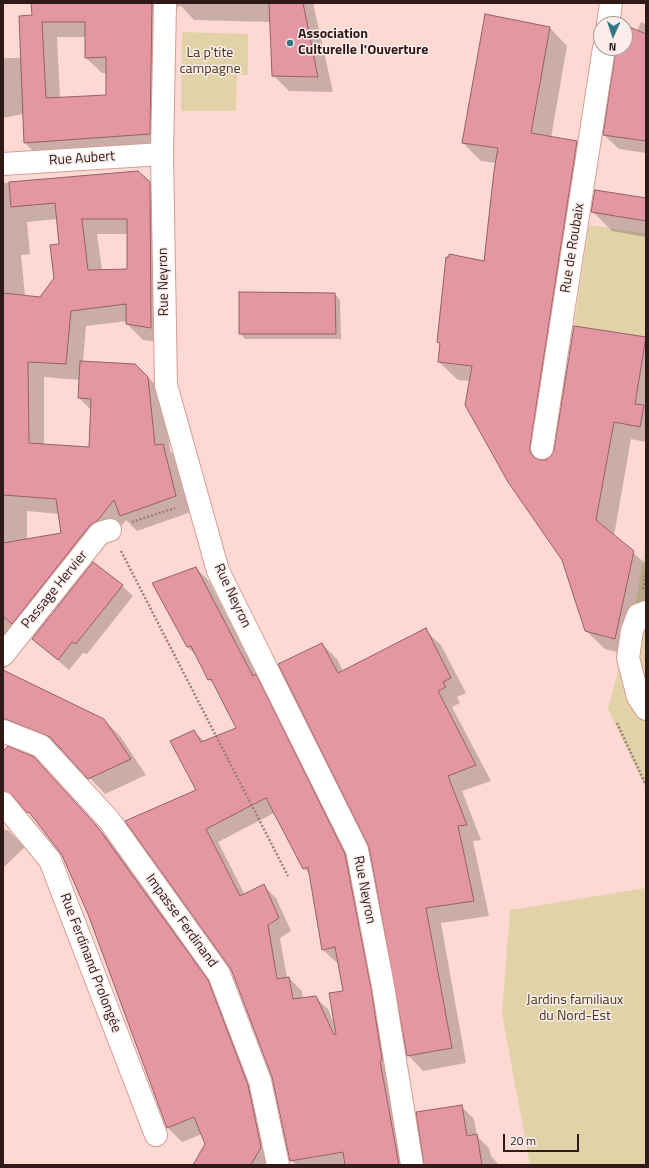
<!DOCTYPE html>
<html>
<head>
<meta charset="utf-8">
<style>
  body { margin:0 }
  #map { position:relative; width:649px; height:1168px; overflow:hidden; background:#fed9d3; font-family:"Titillium Web",sans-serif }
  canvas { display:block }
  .frame { position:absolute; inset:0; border:4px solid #2f1a17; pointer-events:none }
  .north { position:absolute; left:593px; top:16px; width:40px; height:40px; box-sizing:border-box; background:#faedeb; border:1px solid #a99996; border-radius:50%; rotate:183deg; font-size:11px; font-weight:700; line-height:16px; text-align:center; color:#2f1a17 }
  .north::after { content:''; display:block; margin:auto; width:14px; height:18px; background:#317883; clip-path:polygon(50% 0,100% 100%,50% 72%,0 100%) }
  .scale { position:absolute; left:503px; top:1134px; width:76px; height:18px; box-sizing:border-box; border:2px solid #2f1a17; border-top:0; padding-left:5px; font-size:12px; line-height:14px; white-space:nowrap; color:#2f1a17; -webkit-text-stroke:3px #faedeb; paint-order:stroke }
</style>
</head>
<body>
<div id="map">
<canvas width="649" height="1168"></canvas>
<div class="frame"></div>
<div class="north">N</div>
<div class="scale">20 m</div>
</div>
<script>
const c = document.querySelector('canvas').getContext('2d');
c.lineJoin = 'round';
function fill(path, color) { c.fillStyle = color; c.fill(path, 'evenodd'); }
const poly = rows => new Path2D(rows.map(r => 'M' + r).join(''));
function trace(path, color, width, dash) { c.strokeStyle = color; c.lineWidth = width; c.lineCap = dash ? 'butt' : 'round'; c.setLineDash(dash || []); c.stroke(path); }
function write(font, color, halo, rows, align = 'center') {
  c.font = font + ' "Titillium Web",sans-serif'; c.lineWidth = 3; c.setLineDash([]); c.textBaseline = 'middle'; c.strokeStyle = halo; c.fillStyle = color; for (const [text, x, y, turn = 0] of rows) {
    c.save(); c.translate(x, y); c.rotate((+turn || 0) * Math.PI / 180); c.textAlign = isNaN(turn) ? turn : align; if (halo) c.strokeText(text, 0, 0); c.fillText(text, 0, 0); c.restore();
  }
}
const green = poly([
  [182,32,248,34,248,75,237,75,236,111,181,111],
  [589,225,646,234,646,337,574,326],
  [646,543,646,789,608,709,634,611],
  [646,888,646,1165,530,1165,502,1014,510,910]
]);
const shadow = poly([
  [32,3,313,3,333,92,289,91,273,75,271,22,194,20,181,6,174,8,165,150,41,159,25,143,23,114,3,118,3,58,22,58,33,16],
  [57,37,86,37,86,58,102,73,107,73,107,96,60,98],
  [641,22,646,24,646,153,619,149,604,135,617,48,625,48,625,26,637,31],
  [549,27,567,46,551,138,576,142,595,160,548,460,646,338,646,442,631,439,614,536,646,564,646,597,633,656,605,649,586,631,563,560,471,381,458,380,439,362,441,345,438,342,485,262,496,163,481,161,463,143],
  [138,172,165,199,166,343,143,340,127,324,127,321,86,326,83,362,148,377,164,394,170,451,179,461,191,512,137,531,126,520,113,536,106,541,3,671,104,720,120,736,146,775,105,794,65,752,3,725,3,183],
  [58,219,60,245,55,279,41,298,25,296,21,255,30,254,27,222],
  [97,234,128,234,128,270,102,270],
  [44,377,80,380,79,398,91,410,90,448,44,445],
  [27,511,59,514,62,534,27,540],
  [646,199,646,237,612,231,592,211],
  [335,294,340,300,341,339,245,339,240,333],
  [196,568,209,581,357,868,409,1165,296,1165,291,1160,273,1076,231,969,197,791,194,731,205,742,238,728,217,687,209,679,197,656,187,647],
  [274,813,304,869,311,875,323,950,336,962,339,962,344,992,334,1023,328,1009,315,997,303,999,302,991,289,978,287,978,280,938,291,931,276,898,264,886,245,895,218,842],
  [122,586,133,596,87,654,83,653,69,670,33,639],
  [425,630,441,645,466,693,457,697,460,703,452,707,491,781,462,791,481,840,473,841,489,916,441,923,466,1063,423,1071,408,1055,370,847,322,644,337,659,343,671],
  [3,752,33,757,116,847,222,996,276,1165,194,1165,206,1144,202,1134,182,1142,167,1127,89,914,62,855,30,811,3,780],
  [3,829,9,831,25,847,3,868],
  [461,1106,474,1119,477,1136,489,1148,491,1156,499,1165,424,1165]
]);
const building = poly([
  [31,3,152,3,150,134,24,143,19,16,32,15,31,3],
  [42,22,85,22,85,58,106,57,106,95,46,98,42,22],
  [269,3,303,3,318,77,272,76,269,3],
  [485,14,550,27,531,133,577,141,530,446,530,452,534,457,540,460,546,460,551,456,554,450,574,326,646,337,635,404,644,405,640,427,614,422,596,520,634,551,615,639,585,631,562,560,508,482,465,405,472,366,438,362,440,343,437,342,446,257,449,257,449,254,484,261,494,171,498,148,462,143,485,14],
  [625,25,646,34,646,141,603,135,616,48,625,48,625,25],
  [138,171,150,182,151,328,126,324,126,304,71,311,66,364,28,362,29,443,89,447,91,399,78,398,80,361,135,364,148,377,155,445,163,444,176,496,120,516,114,500,97,521,90,525,12,624,3,616,3,543,61,533,56,499,3,495,3,293,40,297,54,278,50,245,59,244,55,203,11,207,9,182,138,171],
  [82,219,127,219,127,269,88,270,82,219],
  [595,190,646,198,646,221,591,212,595,190],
  [239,292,335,293,336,334,239,334,239,292],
  [93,562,123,585,76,644,72,642,58,660,32,639,93,562],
  [196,567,253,676,256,674,345,854,371,988,382,1060,380,1061,399,1165,345,1165,343,1152,290,1161,272,1077,231,969,125,821,196,790,170,741,194,730,201,742,236,728,211,679,208,680,191,646,187,647,152,583,196,567],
  [266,798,303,869,308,867,322,950,335,947,343,991,329,993,336,1034,334,1035,316,996,293,999,289,977,277,979,268,925,279,918,264,884,240,896,206,829,266,798],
  [426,628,451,678,443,682,446,687,438,691,476,765,448,776,467,825,458,826,474,901,426,908,452,1048,407,1056,369,847,278,664,322,643,338,673,426,628],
  [3,670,104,719,131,759,88,779,50,737,3,718,3,670],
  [8,746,34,757,96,825,208,980,248,1085,261,1147,251,1165,193,1165,205,1144,194,1117,167,1128,88,914,62,855,29,812,27,813,12,795,3,791,3,751,8,746],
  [462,1105,467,1136,477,1134,482,1165,424,1165,416,1112,462,1105]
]);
const path = poly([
  [132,522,175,508],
  [121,551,288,876],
  [643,589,646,571],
  [617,723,646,785]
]);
const minor = poly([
  [165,3,162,154,166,385,218,571,357,850,383,986,412,1165],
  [608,24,611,3],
  [3,164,162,154],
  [542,448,604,48],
  [646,612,638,615,632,631,628,658,638,697,646,709],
  [3,655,100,533,110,530],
  [3,731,41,746,109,820,219,974,260,1081,278,1165],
  [3,803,50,860,156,1135]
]);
const markers = [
  [290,43,4,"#317883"]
];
const poiNames = [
  ["Association",298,35],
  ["Culturelle l'Ouverture",298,51]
];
const parkNames = [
  ["La p'tite",210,54],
  ["campagne",210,70],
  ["Jardins familiaux",575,1001],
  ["du Nord-Est",575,1017]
];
const streetNames = [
  ["Rue Aubert",82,159,-4],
  ["Rue de Roubaix",573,248,-81],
  ["Rue Neyron",164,282,-91],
  ["Passage Hervier",55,590,-51],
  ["Rue Neyron",232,596,65],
  ["Rue Neyron",364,890,79],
  ["Impasse Ferdinand",181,921,54],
  ["Rue Ferdinand Prolongée",90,963,69]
];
fill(green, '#e2d2a8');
fill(shadow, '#0003');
fill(building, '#e497a3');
trace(building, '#945f67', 1);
trace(minor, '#d59c92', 24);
trace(path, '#9b7e79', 2.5, [2, 2]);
trace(minor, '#fff', 22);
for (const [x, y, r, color] of markers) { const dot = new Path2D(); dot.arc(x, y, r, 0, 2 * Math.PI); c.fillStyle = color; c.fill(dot); trace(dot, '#faedeb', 1.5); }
write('bold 14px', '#2f1a17', '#faedeb', poiNames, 'left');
write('14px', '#433819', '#faedeb', parkNames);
write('14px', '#2f1a17', '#faedeb', streetNames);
</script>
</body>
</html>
